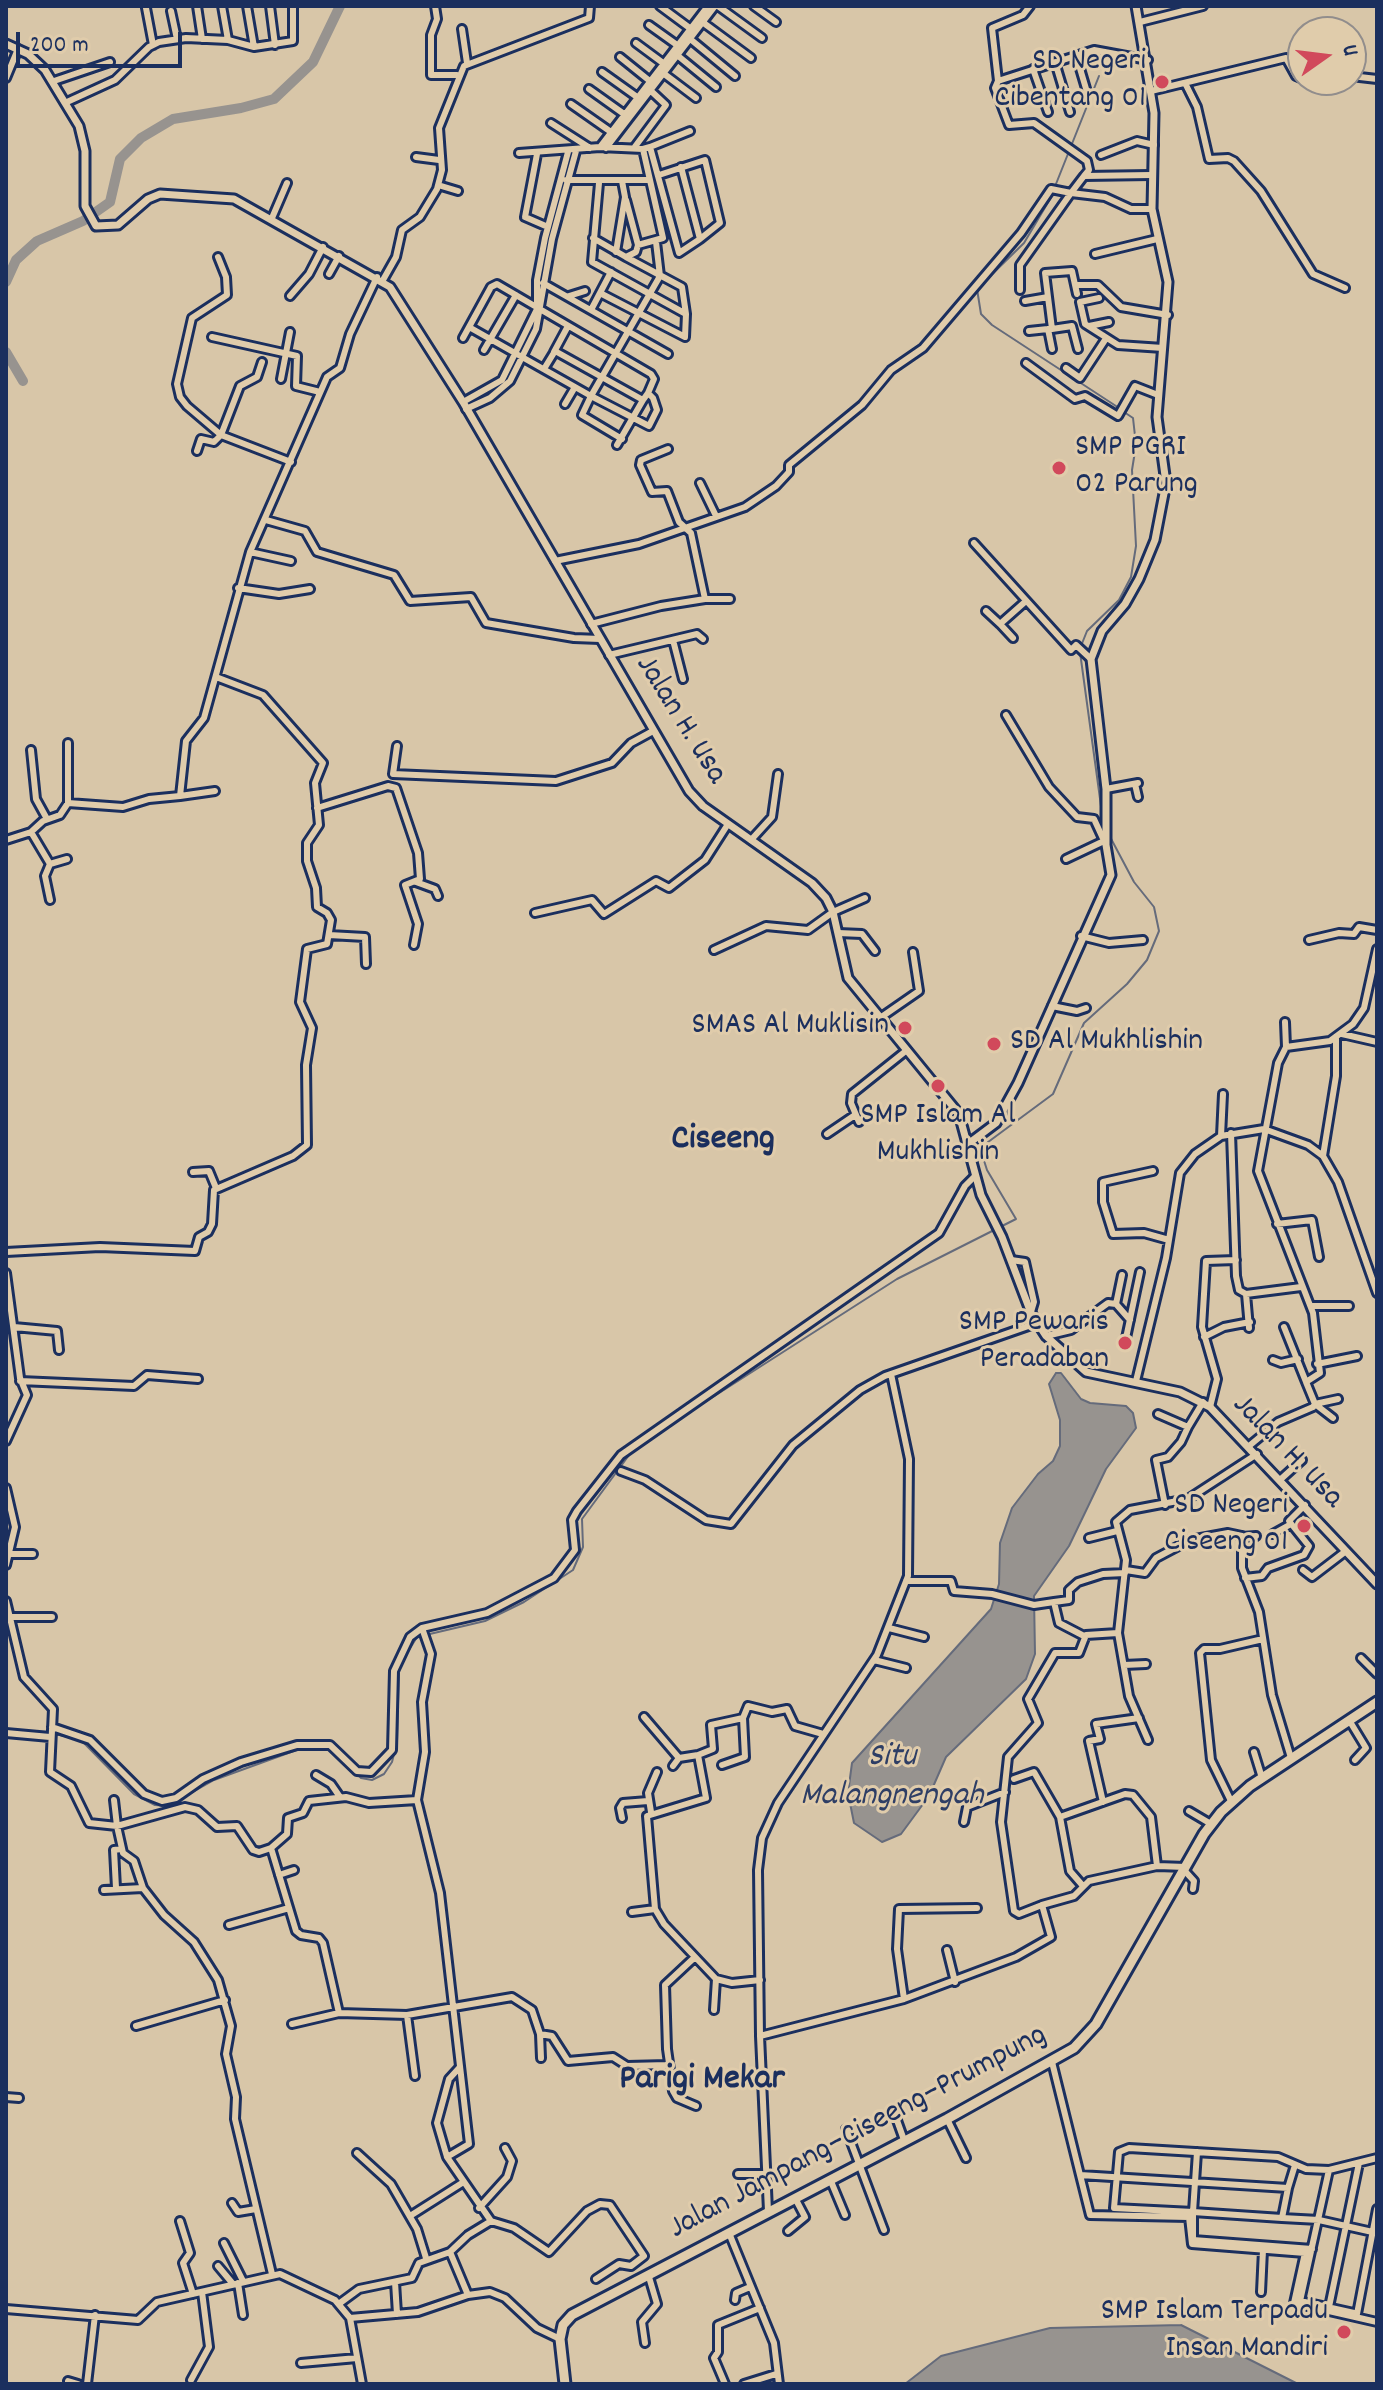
<!DOCTYPE html>
<html>
<head>
<meta charset="utf-8">
<style>
  body { margin:0 }
  #map { position:relative; width:1383px; height:2390px; overflow:hidden; background:#d8c6a8; font-family:Dekko,sans-serif }
  canvas { display:block }
  .frame { position:absolute; inset:0; border:8px solid #1b2f5e; pointer-events:none }
  .north { position:absolute; left:1287px; top:16px; width:80px; height:80px; box-sizing:border-box; background:#e0ccab; border:2px solid #918d8c; border-radius:50%; rotate:76deg; font-size:22px; font-weight:700; line-height:32px; text-align:center; color:#1b2f5e }
  .north::after { content:''; display:block; margin:auto; width:28px; height:36px; background:#d1495b; clip-path:polygon(50% 0,100% 100%,50% 72%,0 100%) }
  .scale { position:absolute; left:16px; top:32px; width:166px; height:36px; box-sizing:border-box; border:4px solid #1b2f5e; border-top:0; padding-left:10px; font-size:24px; line-height:28px; white-space:nowrap; color:#1b2f5e; -webkit-text-stroke:6px #e0ccab; paint-order:stroke }
</style>
</head>
<body>
<div id="map">
<canvas width="1383" height="2390"></canvas>
<div class="frame"></div>
<div class="north">U</div>
<div class="scale">200 m</div>
</div>
<script>
const c = document.querySelector('canvas').getContext('2d');
c.lineJoin = 'round';
function fill(path, color) { c.fillStyle = color; c.fill(path, 'evenodd'); }
const poly = rows => new Path2D(rows.map(r => 'M' + r).join(''));
function trace(path, color, width, dash) { c.strokeStyle = color; c.lineWidth = width; c.lineCap = dash ? 'butt' : 'round'; c.setLineDash(dash || []); c.stroke(path); }
function write(font, color, halo, rows, align = 'center') {
  c.font = font + ' Dekko,sans-serif'; c.lineWidth = 6; c.setLineDash([]); c.textBaseline = 'middle'; c.strokeStyle = halo; c.fillStyle = color; for (const [text, x, y, turn = 0] of rows) {
    c.save(); c.translate(x, y); c.rotate((+turn || 0) * Math.PI / 180); c.textAlign = isNaN(turn) ? turn : align; if (halo) c.strokeText(text, 0, 0); c.fillText(text, 0, 0); c.restore();
  }
}
const water = poly([
  [1056,1373,1061,1373,1081,1399,1090,1403,1126,1406,1133,1413,1136,1428,1106,1469,1069,1546,1034,1596,1035,1654,1026,1679,946,1757,929,1796,901,1834,882,1842,854,1823,848,1793,852,1763,991,1609,999,1584,1000,1543,1012,1508,1038,1474,1053,1461,1060,1446,1060,1420,1049,1384,1056,1373],
  [1181,2325,1298,2384,905,2384,941,2356,1050,2328,1181,2325]
]);
const stream = poly([
  [1099,76,1050,199,1024,243,977,289,981,314,992,325,1119,408],
  [1081,646,1087,631,1119,600,1131,577,1136,546,1132,470,1136,445,1133,418,1124,412],
  [1080,652,1104,828],
  [677,1420,897,1279,1016,1219,987,1170,980,1148,1053,1094,1084,1023,1127,984,1147,960,1159,931,1154,907,1134,882,1108,833],
  [6,1729,49,1733],
  [55,1734,81,1740,134,1794,155,1805,168,1806,214,1780,302,1748],
  [346,1764,361,1778,372,1780,384,1774,392,1762,397,1742,399,1666,417,1637,485,1621,524,1602,573,1570,583,1547,582,1519,632,1451]
]);
const river = poly([
  [6,282,16,260,37,241,83,221,110,202,120,159,141,138,173,119,241,108,274,99,313,62,340,6],
  [6,352,23,381]
]);
const minor = poly([
  [197,6,202,39],
  [222,6,228,40],
  [247,6,254,47],
  [270,6,275,45],
  [435,6,437,19,431,35,431,75,457,75],
  [660,6,691,29],
  [718,6,762,38],
  [754,6,776,22],
  [1030,6,1023,15,992,28,998,81,995,88,1009,125,1034,123,1087,161,1089,170,1084,176,1151,175],
  [146,8,153,45],
  [171,11,177,39],
  [701,21,751,58],
  [1140,22,1203,6],
  [649,25,677,45],
  [462,29,467,63],
  [689,38,735,76],
  [636,43,663,63],
  [677,55,716,87],
  [1076,55,1087,92],
  [620,57,651,82],
  [1055,62,1070,112],
  [1033,69,1048,112],
  [602,72,637,97],
  [663,73,696,98],
  [1351,76,1377,79],
  [6,78,18,49],
  [54,81,110,62],
  [998,81,1094,50,1148,60],
  [1185,83,1197,107,1209,159,1228,158,1234,161,1261,191,1313,274,1345,288],
  [589,89,624,114],
  [1151,91,1286,58,1296,76,1303,79],
  [67,102,115,80,149,47,159,42,186,38,228,40,254,47,293,41,293,6],
  [571,104,611,132],
  [551,123,590,148],
  [600,147,708,6],
  [650,147,690,131],
  [606,148,715,6],
  [634,148,666,105,650,90],
  [643,149,650,147,679,253,700,239,681,167],
  [519,153,600,147,643,149,663,238,638,245,636,252,626,257,593,238],
  [537,154,525,217,548,227],
  [1101,155,1137,141,1154,145],
  [416,157,439,160],
  [659,175,705,160,720,223,700,239],
  [1084,176,1071,193,1105,197,1131,209,1152,209],
  [566,180,650,180],
  [599,183,592,262,686,314,685,337,600,293],
  [438,185,458,191],
  [626,200,638,245],
  [272,218,287,183],
  [616,252,625,197,622,181],
  [1095,254,1157,239],
  [626,257,682,287,686,314],
  [329,274,339,256],
  [383,280,396,257,402,230,420,217,437,189,442,170,439,128,464,66,589,18,590,6],
  [543,283,668,354],
  [1075,285,1098,285,1121,307,1168,315],
  [1077,294,1072,271,1045,273,1052,329,1072,326,1078,349],
  [290,296,309,274,323,247],
  [569,296,585,291],
  [1099,298,1080,302,1085,324,1118,345,1163,348],
  [1025,301,1048,297],
  [591,310,611,272],
  [1089,326,1109,322],
  [469,327,591,396,660,276,656,242],
  [1029,331,1048,329],
  [212,337,297,356,296,386,320,392],
  [463,338,491,287,497,284,651,374,654,379,648,393],
  [1052,349,1048,329,1052,329],
  [484,350,516,295],
  [554,352,568,326],
  [262,362,257,377,240,386,221,435,291,462],
  [1026,363,1075,399,1085,396,1118,416,1135,386,1158,395],
  [1066,368,1080,378,1105,340],
  [544,369,555,351,643,400,648,393,653,398,657,410,649,426,591,396,582,415,622,439],
  [281,379,290,332],
  [463,402,502,380,537,309,537,280,545,238,568,152],
  [565,404,575,387],
  [466,409,490,398,510,381,536,329,552,239,576,151],
  [617,445,643,400],
  [668,449,641,460,640,465,652,492,667,491,679,522,691,533,705,599],
  [197,451,201,439,214,442,221,435,187,406,180,397,177,384,192,318,227,295,226,277,218,257],
  [700,483,716,516],
  [266,520,305,531,317,552,394,575,410,601,471,597,486,623,574,638,600,639],
  [974,543,1071,650,1076,645,1091,659],
  [250,552,291,561],
  [555,561,639,544,745,507,776,486,789,472,789,465,862,405,891,370,923,348,1021,233,1051,189,1071,193,1020,265,1020,290],
  [238,588,279,594,310,589],
  [986,611,1000,624,1026,601],
  [591,624,661,606,705,599,730,599],
  [1000,624,1013,638],
  [673,640,683,679],
  [609,655,697,634,703,639],
  [1006,715,1049,787,1077,817,1094,819,1106,845],
  [68,743,68,803],
  [31,750,36,799,47,819],
  [393,774,556,781,612,763,631,743,653,731],
  [393,774,397,746],
  [1135,784,1138,797],
  [1106,789,1138,783],
  [180,796,215,791],
  [317,808,388,786,396,788,418,853,420,879,405,885,418,924,414,945],
  [31,832,50,864],
  [6,840,31,832,43,821,60,815,68,803,123,807,149,799,180,796,186,741,204,718,250,552,327,377,340,368,350,334,377,277],
  [751,840,772,817,778,774],
  [1066,859,1104,841],
  [416,882,435,889,438,896],
  [50,900,45,876,50,864,67,859],
  [535,913,592,900,604,914,656,881,669,888,705,860,728,824],
  [838,933,862,934,875,951],
  [329,935,365,937,366,964],
  [1081,936,1109,943,1143,940],
  [1309,940,1339,933,1354,934,1359,927,1377,930],
  [714,950,766,926,808,930,833,912,865,898],
  [1052,1006,1077,1011,1086,1008],
  [880,1018,919,991,913,952],
  [1285,1022,1286,1047],
  [1342,1034,1377,1042],
  [859,1122,851,1103,852,1094,907,1050],
  [1231,1133,1236,1276,1239,1290,1246,1294,1249,1328],
  [827,1134,855,1115],
  [1221,1136,1223,1094],
  [1323,1156,1336,1076,1336,1039],
  [1153,1171,1103,1182,1103,1202,1113,1234,1144,1233,1169,1240],
  [193,1172,209,1171,216,1188],
  [1277,1224,1312,1220,1319,1257],
  [6,1252,100,1247,195,1251,199,1237,208,1232,212,1224,214,1190,293,1156,307,1145,306,1065,312,1028,300,1002,307,949,327,944,331,920,327,913,317,907,316,888,307,861,307,843,319,825,315,783,323,763,263,695,216,677],
  [1011,1260,1025,1262,1034,1302,1031,1312],
  [6,1273,20,1378,27,1395,6,1441],
  [1246,1294,1301,1287],
  [1116,1304,1122,1275],
  [1311,1306,1349,1306],
  [14,1327,57,1331,59,1350],
  [1284,1327,1306,1382],
  [1046,1336,1071,1330,1108,1303,1116,1304,1130,1320],
  [1204,1337,1224,1327,1250,1322],
  [1126,1338,1140,1272],
  [1273,1360,1281,1363,1298,1359],
  [1317,1364,1357,1356],
  [20,1381,134,1386,147,1375,198,1379],
  [1136,1381,1166,1258,1180,1173,1195,1154,1221,1136,1264,1129,1308,1145,1323,1156,1338,1182,1377,1293],
  [1315,1404,1338,1399],
  [1315,1404,1333,1418],
  [1210,1407,1217,1379,1202,1327,1206,1261,1236,1260],
  [1158,1414,1188,1427,1203,1402],
  [1249,1446,1278,1422,1313,1407,1315,1404,1306,1382,1320,1373,1313,1313,1258,1171,1278,1063,1286,1047,1330,1041,1353,1024,1364,1008,1377,949],
  [621,1471,645,1480,706,1520,731,1524,793,1445,860,1390,885,1376,1037,1323],
  [1281,1479,1302,1460],
  [6,1488,15,1527,6,1565],
  [1165,1505,1156,1460,1168,1457,1181,1442,1188,1427],
  [1273,1534,1291,1524],
  [1242,1537,1256,1536],
  [1089,1538,1117,1531],
  [8,1554,33,1554],
  [1126,1570,1145,1573,1156,1558,1190,1540,1228,1533,1242,1536,1242,1568,1259,1612,1272,1695,1291,1758],
  [1303,1570,1312,1577,1346,1551],
  [1245,1578,1262,1576,1268,1568,1304,1555,1309,1546,1289,1521,1305,1505],
  [906,1581,951,1581,954,1591,992,1594,1034,1605,1054,1602,1059,1623,1084,1636],
  [6,1601,24,1677,53,1709,50,1772,71,1786,89,1823,117,1826,123,1853,134,1861,143,1888,164,1915,194,1942,218,1980,231,2026,226,2054,236,2097,235,2119,272,2274],
  [1054,1602,1069,1600,1069,1590,1078,1582,1103,1574,1125,1573],
  [10,1617,52,1617],
  [422,1628,431,1654,422,1702,425,1752,417,1800,440,1893,469,2144,447,2157,491,2221,468,2235,450,2252,468,2295],
  [889,1628,924,1637],
  [1361,1658,1377,1674],
  [874,1660,906,1668],
  [1124,1665,1146,1664],
  [644,1717,679,1758],
  [1349,1720,1366,1748,1355,1760],
  [52,1727,90,1740,144,1794,162,1801,176,1798,203,1779,241,1762,297,1745,330,1745,357,1771,371,1772,392,1750,394,1671,410,1637,422,1628,487,1613,554,1578,575,1550,572,1520,577,1511,621,1455,939,1233,965,1186,975,1176],
  [6,1733,50,1737],
  [1148,1740,1129,1696,1118,1633,1126,1560,1116,1522,1130,1510,1188,1499,1257,1454],
  [1254,1752,1262,1778],
  [698,1755,713,1749,711,1725,743,1718],
  [722,1765,745,1757,743,1718,748,1706,772,1712,787,1709,795,1726,823,1734],
  [673,1766,679,1758,698,1755,706,1798,647,1816,655,1909,664,1924,716,1979,732,1983,760,1980],
  [316,1775,331,1784,340,1797],
  [1014,1779,1034,1772,1060,1817,1070,1871,1083,1886],
  [114,1800,117,1826,185,1807,198,1810,217,1827,237,1826,253,1850,259,1852,271,1848,296,1931,301,1935,319,1938,323,1943,339,2013,407,2015,512,1997,532,2010,540,2034,541,2058],
  [1231,1801,1211,1760,1200,1653,1204,1649,1220,1649,1263,1639],
  [1103,1802,1089,1741,1100,1739,1096,1724,1139,1718],
  [1189,1811,1211,1824],
  [651,1812,648,1793,657,1772],
  [1060,1817,1125,1794,1133,1795,1151,1817,1157,1866],
  [622,1818,620,1808,623,1803,648,1801],
  [964,1822,967,1807,1005,1792],
  [271,1848,287,1834,288,1818,303,1813,309,1801,346,1797,369,1803,417,1800],
  [1184,1870,1194,1881,1193,1889],
  [279,1875,294,1870],
  [116,1888,114,1850,121,1849],
  [104,1890,143,1888],
  [1042,1905,1019,1914,1014,1911,1001,1822,1008,1757,1038,1723,1028,1699,1055,1653,1079,1653,1086,1635,1118,1633],
  [632,1912,655,1909],
  [229,1925,289,1908],
  [947,1950,955,1982],
  [695,1957,665,1985,667,2049,673,2091,677,2098,696,2106],
  [904,1999,897,1949,899,1909,977,1908],
  [714,2010,716,1979],
  [407,2015,415,2076],
  [292,2024,339,2013],
  [136,2026,225,2000],
  [540,2034,552,2036,568,2061,613,2057,627,2066,668,2065],
  [760,2036,904,1999,1016,1957,1051,1937,1042,1905,1074,1896,1089,1881,1157,1866,1186,1867],
  [1052,2062,1080,2175,1288,2188,1282,2218,1319,2220,1377,2233],
  [6,2097,19,2098],
  [894,2112,904,2140],
  [947,2119,966,2158],
  [846,2129,884,2230],
  [1197,2152,1193,2212,1282,2218],
  [357,2153,391,2184,417,2229,426,2258],
  [447,2157,437,2123,449,2079,460,2067],
  [1329,2170,1300,2301,1354,2313],
  [738,2174,765,2174],
  [1080,2175,1090,2215,1189,2217,1192,2244,1305,2253,1294,2303,1377,2322],
  [830,2179,845,2215],
  [1288,2188,1295,2165],
  [232,2203,238,2212,256,2209],
  [479,2208,507,2177,512,2161,505,2148],
  [768,2211,760,2036,758,1870,762,1838,778,1803,877,1655,908,1576,909,1459,891,1374],
  [410,2216,462,2183],
  [180,2221,190,2253,183,2263,193,2294],
  [491,2221,514,2228,549,2252,587,2211,600,2204,610,2205,644,2256,631,2266,619,2264,596,2279],
  [788,2231,805,2217,795,2198],
  [729,2233,774,2343,779,2384],
  [224,2243,243,2281],
  [1312,2249,1193,2240,1193,2212,1114,2208,1119,2152,1129,2148,1278,2157,1306,2169,1329,2170,1377,2158],
  [218,2266,233,2284],
  [395,2282,397,2314],
  [238,2283,243,2315],
  [1261,2292,1263,2250],
  [735,2300,736,2293,750,2287],
  [340,2303,359,2289,412,2278,419,2263,450,2252],
  [1329,2307,1359,2163],
  [6,2309,138,2320,157,2302,280,2274,335,2300,350,2318,418,2312,468,2295,490,2292,505,2298,537,2328,560,2339],
  [1357,2314,1377,2209],
  [350,2318,362,2384],
  [645,2343,642,2322,657,2304,649,2277],
  [301,2363,357,2358],
  [191,2380,209,2347,202,2292],
  [68,2381,78,2384],
  [87,2384,95,2315],
  [725,2384,714,2358,718,2352,718,2325,760,2308],
  [744,2384,776,2374]
]);
const tertiary = poly([
  [6,44,28,54,45,70,79,126,85,151,85,206,96,226,118,225,148,199,160,194,234,199,390,287,463,402,689,791,703,806,812,883,826,898,833,912,848,978,959,1114,981,1195,1002,1237,1031,1313,1046,1336,1086,1372,1180,1392,1210,1407,1377,1584],
  [968,1144,996,1123,1018,1083,1111,875,1106,845,1106,789,1091,659,1102,631,1125,604,1139,579,1155,540,1166,483,1157,417,1168,282,1152,209,1154,113,1136,6]
]);
const primary = poly([
  [565,2384,560,2339,563,2325,572,2315,947,2119,1074,2048,1096,2024,1204,1834,1221,1812,1250,1786,1377,1702]
]);
const markers = [
  [1162,82,8,"#d1495b"],
  [1059,468,8,"#d1495b"],
  [905,1028,8,"#d1495b"],
  [994,1044,8,"#d1495b"],
  [938,1086,8,"#d1495b"],
  [1125,1343,8,"#d1495b"],
  [1304,1526,8,"#d1495b"],
  [1344,2332,8,"#d1495b"]
];
const poiNames = [
  ["SD Negeri",1146,64],
  ["Cibentang 01",1146,101],
  ["SMP PGRI",1075,450,"left"],
  ["02 Parung",1075,487,"left"],
  ["SMAS Al Muklisin",889,1028],
  ["SD Al Mukhlishin",1010,1044,"left"],
  ["SMP Islam Al",938,1118,"center"],
  ["Mukhlishin",938,1155,"center"],
  ["SMP Pewaris",1109,1325],
  ["Peradaban",1109,1362],
  ["SD Negeri",1288,1508],
  ["Ciseeng 01",1288,1545],
  ["SMP Islam Terpadu",1328,2314],
  ["Insan Mandiri",1328,2351]
];
const streetNames = [
  ["Jalan H. Usa",679,721,58],
  ["Jalan H. Usa",1286,1453,46],
  ["Jalan Jampang–Ciseeng–Prumpung",859,2134,-28]
];
const waterNames = [
  ["Situ",892,1759],
  ["Malangnengah",892,1798]
];
const quarterNames = [
  ["Ciseeng",723,1142],
  ["Parigi Mekar",702,2082]
];
fill(water, '#97938f');
trace(water, '#656b7b', 2);
trace(stream, '#656b7b', 2);
trace(river, '#97938f', 10);
trace(minor, '#1b2f5e', 12);
trace(tertiary, '#1b2f5e', 13);
trace(primary, '#1b2f5e', 15);
trace(minor, '#e0ccab', 6);
trace(tertiary, '#e0ccab', 7);
trace(primary, '#e0ccab', 9);
for (const [x, y, r, color] of markers) { const dot = new Path2D(); dot.arc(x, y, r, 0, 2 * Math.PI); c.fillStyle = color; c.fill(dot); trace(dot, '#e0ccab', 3); }
write('32px', '#1b2f5e', '#e0ccab', poiNames, 'right');
write('32px', '#1b2f5e', '#e0ccab', streetNames);
write('italic 34px', '#2e3e65', '#e0ccab', waterNames);
write('bold 36px', '#1b2f5e', '#e0ccab', quarterNames);
</script>
</body>
</html>
